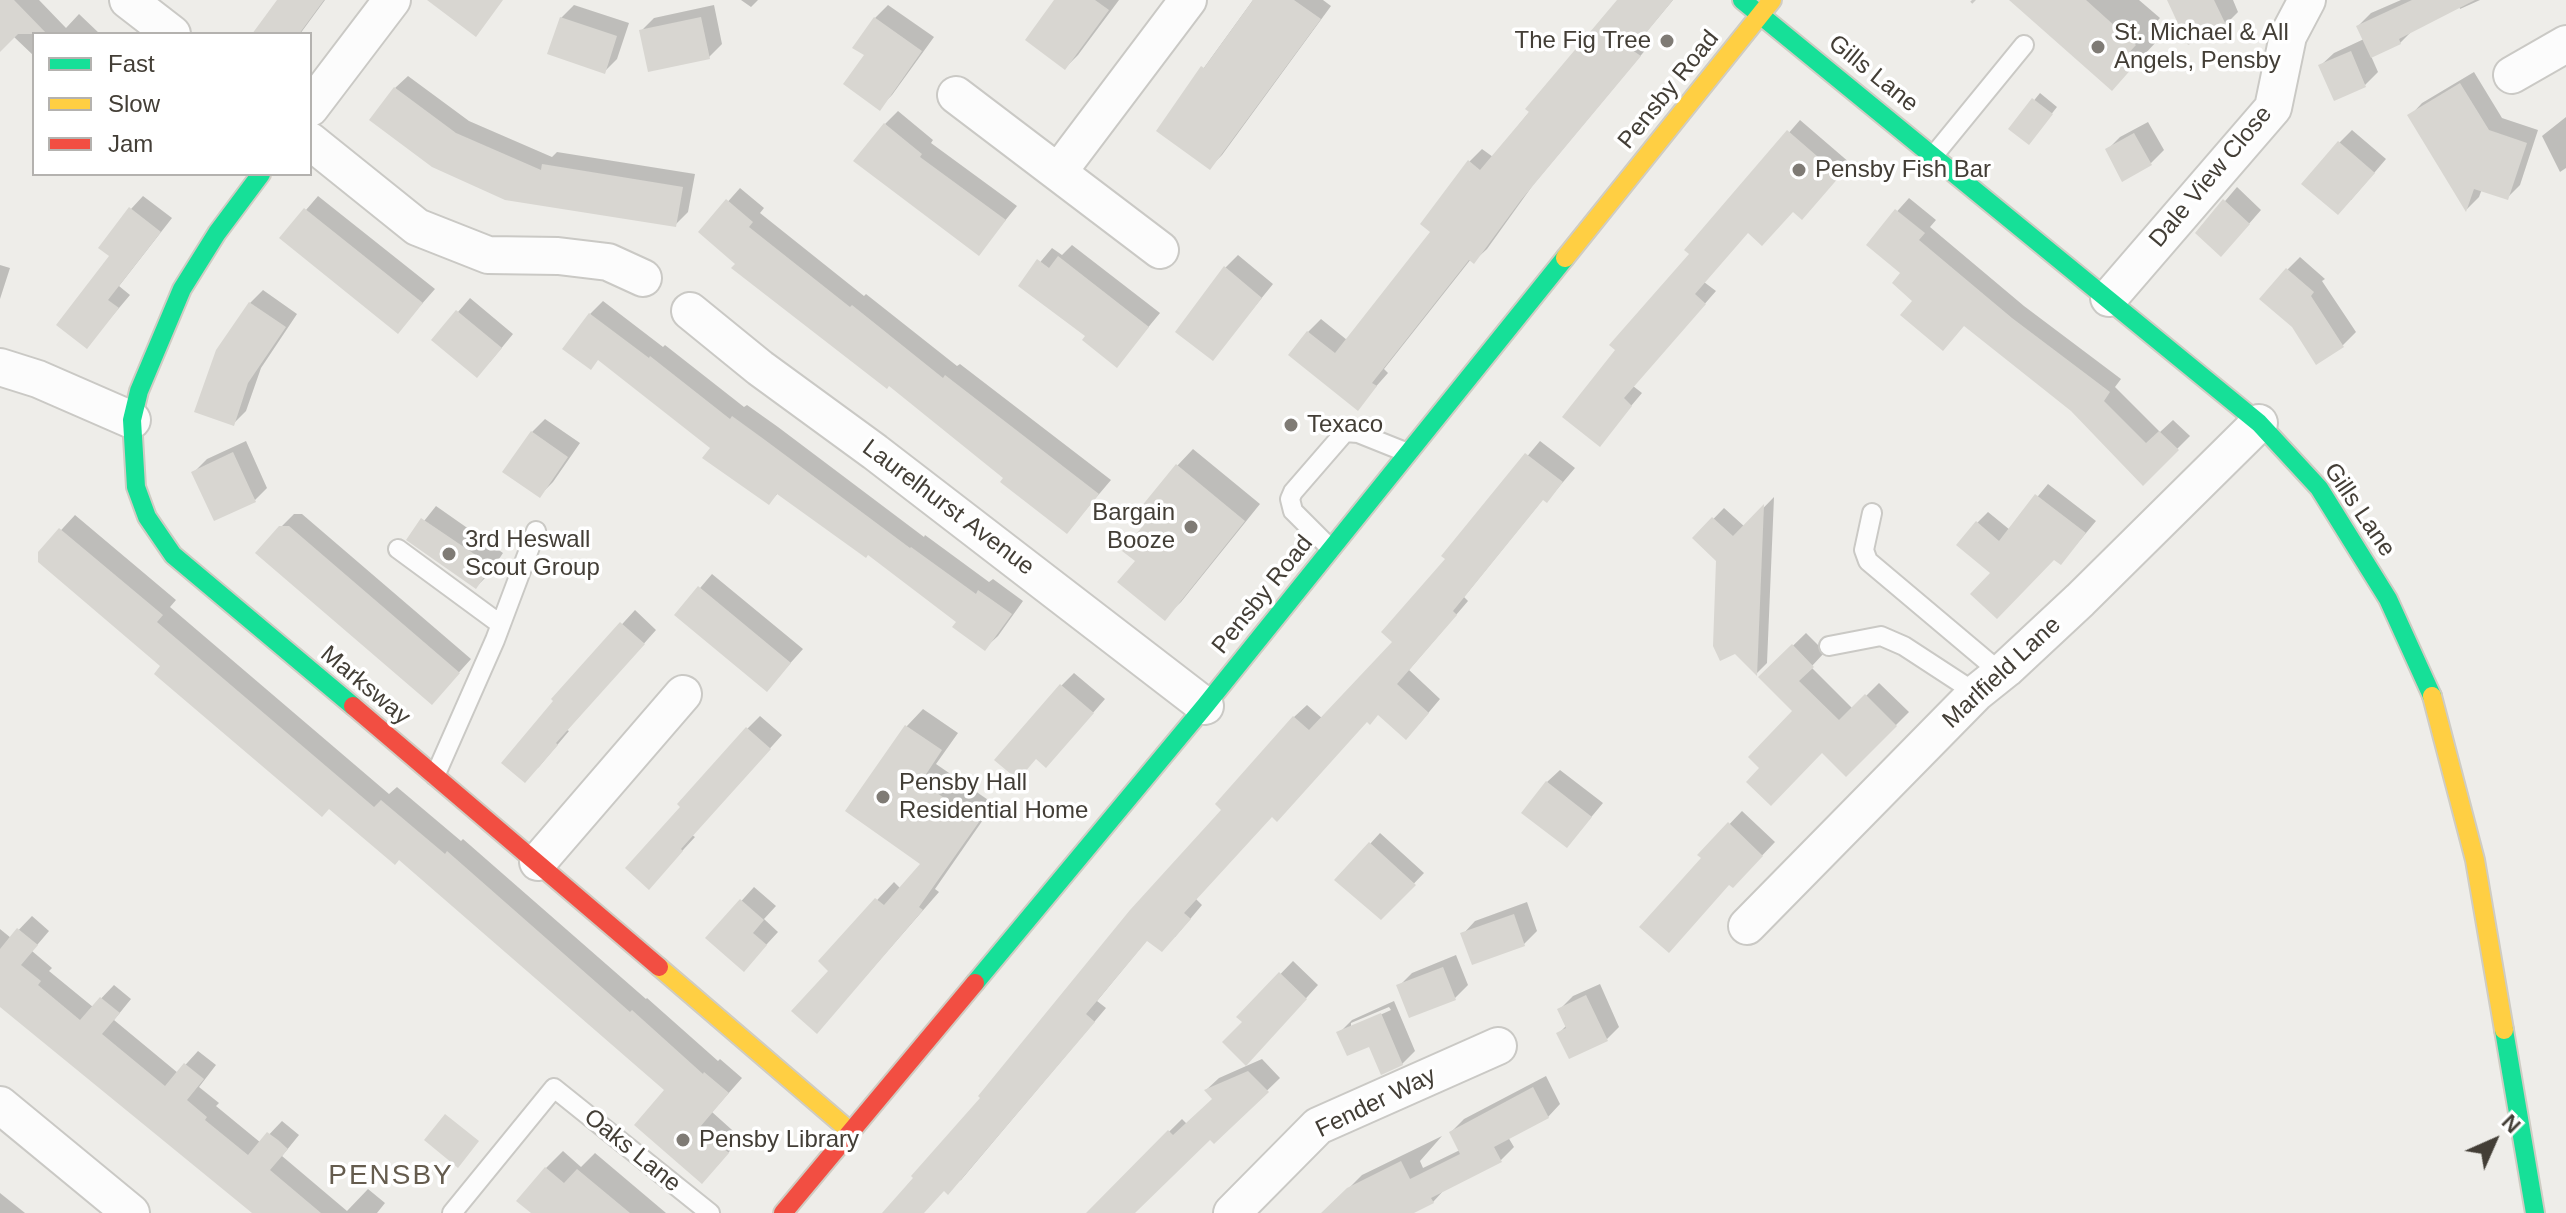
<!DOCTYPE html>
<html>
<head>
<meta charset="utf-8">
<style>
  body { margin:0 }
  #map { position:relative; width:2566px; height:1213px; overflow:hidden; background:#eeede9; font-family:Helvetica,sans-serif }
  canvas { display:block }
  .legend { position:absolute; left:32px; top:32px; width:280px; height:144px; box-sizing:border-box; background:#fff; border:2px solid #b4b2af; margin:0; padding:10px 14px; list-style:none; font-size:24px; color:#433e36 }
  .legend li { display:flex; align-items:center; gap:16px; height:40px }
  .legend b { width:40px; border:2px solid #b4b2af }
  .north { position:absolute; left:2454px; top:1101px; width:80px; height:80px; -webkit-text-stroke:6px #fff; paint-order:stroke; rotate:45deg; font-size:22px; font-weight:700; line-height:32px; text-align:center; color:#433e36 }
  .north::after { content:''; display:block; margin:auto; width:28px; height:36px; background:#433e36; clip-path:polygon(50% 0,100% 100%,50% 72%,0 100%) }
</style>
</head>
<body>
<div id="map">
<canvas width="2566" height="1213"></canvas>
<ul class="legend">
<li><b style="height:10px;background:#16e098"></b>Fast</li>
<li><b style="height:10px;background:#ffcf43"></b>Slow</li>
<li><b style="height:10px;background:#f24e42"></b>Jam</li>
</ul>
<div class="north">N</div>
</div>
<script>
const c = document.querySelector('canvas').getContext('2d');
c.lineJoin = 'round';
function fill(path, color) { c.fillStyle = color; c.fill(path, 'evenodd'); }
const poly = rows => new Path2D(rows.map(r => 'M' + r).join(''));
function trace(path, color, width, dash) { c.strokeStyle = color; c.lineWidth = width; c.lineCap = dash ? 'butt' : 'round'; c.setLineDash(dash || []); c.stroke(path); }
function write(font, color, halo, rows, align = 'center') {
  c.font = font + ' Helvetica,sans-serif'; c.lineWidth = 7; c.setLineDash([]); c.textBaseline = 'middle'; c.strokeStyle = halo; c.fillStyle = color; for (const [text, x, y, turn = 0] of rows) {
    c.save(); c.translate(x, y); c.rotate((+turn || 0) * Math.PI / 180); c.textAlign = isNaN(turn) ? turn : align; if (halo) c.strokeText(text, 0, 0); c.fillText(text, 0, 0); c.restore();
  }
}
const shadow = poly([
  [0,0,39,0,66,28,79,14,100,34,34,34,34,56,13,36,0,49],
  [279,0,325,0,300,34,259,34],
  [741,0,758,0,751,7],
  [1058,0,1119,0,1078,55,1065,68],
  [1253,0,1323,0,1331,6,1222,155,1210,167,1159,130],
  [1619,0,1673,0,1643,36,1652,42,1533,185,1487,249,1474,261,1471,259,1384,369,1388,373,1357,408,1308,332,1321,319,1347,340,1433,231,1469,162,1482,149,1493,157],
  [2012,0,2139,0,2160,18,2148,31,2158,40,2112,89],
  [2175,0,2233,0,2238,12,2225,25],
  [2401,0,2480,0,2460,9,2459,6,2413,30,2400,43,2371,56,2378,72,2365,85,2321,65,2334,53,2364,39,2358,26,2371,13],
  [574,5,629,23,617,59,604,72,561,18],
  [714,5,722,44,709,57,641,31,654,18],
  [888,5,934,37,892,95,879,108,867,54,875,18],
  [2474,72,2502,118,2538,130,2520,185,2507,198,2482,189,2479,197,2467,209,2410,116,2422,103],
  [408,76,469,121,552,157,557,152,695,174,688,212,675,225,506,198,395,88],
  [2040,93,2057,107,2034,136,2011,129],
  [898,111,933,140,931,143,1017,206,978,254,885,124],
  [2566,117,2566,168,2560,172,2542,136],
  [1800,120,1850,163,1813,206,1793,210,1748,231,1704,282,1716,291,1633,386,1642,393,1599,444,1691,254,1687,250],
  [2148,122,2164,150,2151,163,2123,179,2107,150,2120,137],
  [2352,130,2386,159,2351,200,2339,143],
  [2237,187,2261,210,2234,241,2198,233],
  [740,188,764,208,760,213,864,296,866,294,957,366,960,364,1111,480,1067,532,1006,477,701,232],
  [143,196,172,218,119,286,130,295,87,346,112,256,131,209],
  [318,196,435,289,398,331,282,238],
  [1909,198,1936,220,1930,227,2024,306,2121,379,2115,387,2160,432,2173,420,2190,436,2143,483,2072,410,1965,324,1915,300,1903,273,1868,244],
  [1072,245,1160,313,1117,365,1088,335,1021,285,1052,248,1062,255],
  [1238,255,1273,284,1213,358,1225,268],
  [2300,257,2325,279,2322,281,2356,332,2343,345,2317,362,2287,270],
  [0,265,10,268,0,299],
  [263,290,297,314,261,368,246,411,233,424,250,303],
  [470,298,513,334,490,362,434,340],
  [603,301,663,347,665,345,744,407,747,405,778,427,924,537,925,535,989,582,993,579,1023,601,998,636,985,648,959,621,868,553,779,492,769,503,712,448,590,314],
  [545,419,580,443,553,482,540,495,532,432],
  [246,441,267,488,255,500,194,472,207,459],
  [1540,441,1575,468,1547,501,1544,498,1464,597,1468,601,1409,670,1440,699,1419,724,1379,713,1368,720,1272,814,1196,899,1202,905,1175,937,1148,939,1097,1001,1106,1008,961,1180,944,1189,923,1213,884,1213,1224,809,1294,717,1307,705,1323,719,1395,642,1448,559,1444,556],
  [1193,449,1260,504,1181,602,1164,618,1137,560,1154,514,1177,466],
  [2048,484,2096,521,2061,563,2054,557,1992,573,1977,523,1988,512,2010,530],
  [1774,497,1767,663,1757,673,1736,652,1718,561,1695,538,1724,508,1745,527],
  [436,506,503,553,489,574,476,587,409,540],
  [294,514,302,514,471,659,444,689,280,528],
  [75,515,176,600,170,607,389,794,397,787,461,841,463,839,646,999,647,998,718,1061,720,1059,742,1078,712,1112,741,1138,716,1167,667,1090,399,858,163,666,40,553],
  [712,574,803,649,767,689,677,615],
  [635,610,656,630,567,730,569,731,538,768,556,701,554,699],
  [1806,633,1825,652,1811,667,1853,709,1879,683,1909,712,1846,775,1822,750,1762,768,1795,711,1761,677],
  [1074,673,1105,699,1058,753,1037,757,1061,686],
  [923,709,958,733,936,764,994,804,935,889,939,892,817,1032,831,971,820,961,894,882,901,889,923,864,848,811,907,726],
  [760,716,782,735,692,835,695,837,661,874,747,729],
  [1560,770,1603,803,1567,846,1547,782],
  [1742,811,1775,842,1733,886,1700,855],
  [1380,833,1424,873,1381,918,1337,880],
  [754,887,776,906,764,919,778,932,756,956,708,938],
  [1527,902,1537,931,1524,944,1463,934,1475,921],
  [32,916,49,931,32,951,52,968,49,971,93,1007,114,985,131,999,114,1020,178,1073,198,1051,216,1065,199,1087,219,1103,216,1106,261,1143,282,1121,299,1135,282,1156,347,1211,368,1189,385,1203,377,1213,257,1213,0,1004,0,929,11,938],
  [1456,955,1468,985,1455,998,1399,986,1412,973],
  [1293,961,1318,985,1259,1050,1245,1022,1239,1017],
  [1600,984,1619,1027,1607,1039,1559,1033,1567,1025,1560,1009,1573,996],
  [1394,1001,1415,1051,1402,1064,1370,1044,1339,1033,1352,1020],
  [1389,1007,1391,1010,1351,1028,1351,1023],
  [1262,1059,1280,1078,1214,1142,1210,1137,1132,1213,1087,1213,1182,1119,1187,1124,1214,1098,1206,1090,1219,1078],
  [1546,1076,1560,1104,1548,1117,1508,1137,1514,1147,1501,1160,1445,1189,1433,1202,1409,1213,1324,1213,1362,1175,1442,1136,1420,1161,1423,1168,1460,1150,1451,1132,1464,1119],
  [563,1151,581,1167,595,1153,666,1213,534,1213,546,1168],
  [0,1193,25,1213,0,1213]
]);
const building = poly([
  [0,0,14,0,47,34,18,34,0,52],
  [277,0,324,0,299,34,252,34],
  [427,0,503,0,476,37],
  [1054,0,1095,0,1109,10,1065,70,1025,40],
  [1253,0,1294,0,1321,19,1210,170,1156,131,1201,66,1204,68],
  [1617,0,1673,0,1632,50,1641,56,1521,200,1474,264,1469,260,1372,383,1377,386,1358,411,1288,355,1307,331,1335,353,1430,232,1420,224,1468,160,1480,170,1529,112,1525,109],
  [2009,0,2086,0,2136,45,2124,58,2134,66,2112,91],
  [2167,0,2214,0,2227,27,2188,45],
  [2412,0,2475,0,2399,39,2401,44,2371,58,2356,26],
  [560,17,617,36,605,74,547,54],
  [701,17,710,59,648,72,639,30],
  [874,17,922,51,880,111,843,84,864,55,852,48],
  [2351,51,2366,87,2334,101,2318,65],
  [2460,83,2489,130,2527,143,2508,200,2474,189,2466,212,2407,115],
  [394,87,456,133,541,170,542,164,683,187,676,227,505,200,432,167,369,120],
  [2032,98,2053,114,2029,145,2008,129],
  [884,123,922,154,920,157,1006,220,979,256,853,161],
  [1787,130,1840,176,1802,220,1793,212,1762,246,1748,233,1695,294,1706,304,1624,398,1632,406,1600,447,1562,417,1615,350,1609,345,1689,254,1684,250],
  [2134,133,2152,165,2122,182,2105,149],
  [2338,141,2375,173,2338,215,2301,184],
  [726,199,753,222,749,227,850,307,852,305,943,378,945,375,1099,494,1067,534,1000,482,1003,478,889,386,887,389,731,268,735,264,698,232],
  [2223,199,2250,224,2221,257,2195,233],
  [129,207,161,232,108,300,119,308,87,349,56,325,109,256,98,248],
  [304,208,423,303,398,334,279,238],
  [1895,209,1925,233,1919,240,2012,318,2110,392,2104,401,2146,443,2159,431,2179,450,2143,486,2071,411,1964,326,1943,351,1900,315,1912,301,1892,283,1900,273,1866,245],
  [1058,256,1149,327,1117,368,1082,340,1085,336,1018,286,1037,259,1049,268],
  [1224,266,1262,298,1213,361,1175,332],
  [2286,268,2314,292,2311,296,2344,347,2316,365,2292,327,2259,299],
  [249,302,286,327,248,383,234,426,194,412,216,350],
  [456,310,502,348,477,378,431,340],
  [589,313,649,358,650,356,730,419,732,416,765,440,910,548,911,547,976,594,978,590,1012,614,985,651,952,627,956,622,868,555,866,558,777,494,769,505,702,458,710,448,598,360,591,370,562,349],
  [531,431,568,457,540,498,502,472],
  [233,452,256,502,214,521,191,472],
  [1525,453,1563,482,1547,503,1543,500,1453,611,1457,615,1397,684,1429,713,1406,740,1378,715,1370,725,1367,722,1277,822,1272,817,1184,913,1191,919,1162,952,1147,941,1086,1014,1095,1022,948,1195,944,1191,924,1213,882,1213,913,1178,911,1176,980,1098,978,1096,1130,910,1221,810,1215,804,1293,716,1309,730,1392,642,1381,632,1445,559,1441,556],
  [1176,464,1245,521,1165,621,1117,582,1135,561,1122,551,1152,515,1141,507],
  [2035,494,2086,533,2061,565,2054,560,1997,619,1970,594,1990,573,1956,545,1976,521,1999,541],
  [1764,504,1757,676,1735,654,1720,661,1713,646,1716,561,1692,538,1712,517,1733,536],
  [421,518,492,566,476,589,406,540],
  [279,526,289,526,460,673,432,705,255,553],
  [59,528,163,615,157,622,374,807,381,800,445,854,447,851,630,1012,632,1010,703,1074,704,1072,729,1093,700,1127,729,1153,702,1184,634,1125,664,1090,399,860,395,865,329,809,322,817,154,674,160,666,38,562,38,552],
  [698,586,791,663,767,692,674,615],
  [620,622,645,644,556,743,558,745,525,783,501,763,553,701,551,699],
  [1792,644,1814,667,1799,681,1839,720,1865,694,1897,726,1846,777,1822,753,1771,806,1746,782,1759,768,1748,757,1792,711,1758,677],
  [1060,684,1094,713,1046,768,1036,759,1018,780,994,760],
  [905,725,942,750,921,782,979,822,919,907,923,910,817,1034,791,1011,828,971,818,961,875,898,884,905,920,864,845,811],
  [746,727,771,749,681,849,683,851,649,890,625,868,680,807,677,804],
  [1546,781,1592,817,1567,848,1521,813],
  [1728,822,1763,856,1733,888,1729,885,1669,953,1639,927,1701,858,1697,855],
  [1369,842,1416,885,1381,920,1334,880],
  [740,899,764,920,753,933,767,945,744,972,705,938],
  [1514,914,1525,946,1472,965,1460,933],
  [17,928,38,945,21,965,41,981,38,985,80,1020,100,997,120,1013,102,1034,165,1086,184,1063,204,1079,187,1100,207,1117,205,1120,248,1155,267,1132,278,1140,288,1149,270,1170,321,1213,252,1213,0,1007,0,949],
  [1443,967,1456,1000,1409,1018,1396,985],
  [1279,972,1307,999,1246,1066,1222,1042,1242,1022,1236,1017],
  [1586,995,1608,1041,1569,1059,1556,1033,1566,1028,1557,1009],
  [1381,1013,1403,1065,1381,1075,1369,1047,1347,1056,1336,1032],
  [1248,1071,1269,1092,1214,1144,1210,1140,1135,1213,1086,1213,1168,1130,1173,1135,1212,1099,1204,1090],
  [1533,1087,1549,1118,1494,1147,1502,1162,1431,1198,1434,1203,1414,1213,1321,1213,1347,1188,1401,1161,1410,1179,1460,1154,1449,1132],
  [445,1114,479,1141,458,1168,424,1140],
  [545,1167,564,1183,577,1169,630,1213,531,1213,516,1201]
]);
const path = poly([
  [1972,0,1974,2]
]);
const lane = poly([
  [1934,155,2024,45],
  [1872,513,1864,550,1868,561,2001,673],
  [398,549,500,624],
  [1331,549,1293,511,1290,499,1293,492,1345,432,1358,433,1408,453],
  [1829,646,1881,636,1904,646,1976,693],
  [435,776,495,640,536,531],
  [452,1213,554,1088,710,1213]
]);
const street = poly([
  [128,0,172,34],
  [2512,75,2566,44],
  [956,95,1160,250],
  [310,108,392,0],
  [310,141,417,227,488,255,558,256,608,262,643,278],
  [1059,171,1188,0],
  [2109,298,2273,108,2288,36,2307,0],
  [690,311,760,368,875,452,1205,706],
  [0,367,38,379,132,420],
  [538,862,683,694],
  [1747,926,1976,693,2006,669,2080,600,2259,423],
  [0,1105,131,1213],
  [1232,1213,1318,1126,1498,1046]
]);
const fast = poly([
  [1742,0,2259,423,2319,488,2388,599,2432,696],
  [261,174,217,233,182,289,139,391,132,420,136,487,147,517,173,555,353,706],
  [975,983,1205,706,1565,258],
  [2504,1030,2535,1213]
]);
const slow = poly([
  [1565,258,1772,0],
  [2432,696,2475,860,2504,1030],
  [659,967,850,1131]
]);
const jam = poly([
  [353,706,659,967],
  [783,1213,975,983]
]);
const markers = [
  [1667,41,8,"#7f7b75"],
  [2098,47,8,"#7f7b75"],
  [1799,170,8,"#7f7b75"],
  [1291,425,8,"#7f7b75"],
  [1191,527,8,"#7f7b75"],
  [449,554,8,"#7f7b75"],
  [883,797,8,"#7f7b75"],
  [683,1140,8,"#7f7b75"]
];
const poiNames = [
  ["St. Michael & All",2114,33],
  ["Angels, Pensby",2114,61],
  ["The Fig Tree",1651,41,"right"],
  ["Pensby Fish Bar",1815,170],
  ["Texaco",1307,425],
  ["Bargain",1175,513,"right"],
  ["Booze",1175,541,"right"],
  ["3rd Heswall",465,540],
  ["Scout Group",465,568],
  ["Pensby Hall",899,783],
  ["Residential Home",899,811],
  ["Pensby Library",699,1140]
];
const streetNames = [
  ["Gills Lane",1873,74,39],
  ["Pensby Road",1669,90,-51],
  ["Dale View Close",2211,177,-50],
  ["Laurelhurst Avenue",948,508,37],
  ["Gills Lane",2359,510,56],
  ["Pensby Road",1263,595,-51],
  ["Marlfield Lane",2002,673,-43],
  ["Marksway",365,686,40],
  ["Fender Way",1376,1103,-26],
  ["Oaks Lane",632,1151,39]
];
const quarterNames = [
  ["PENSBY",391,1176]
];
fill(shadow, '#0003');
fill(building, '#d8d6d1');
trace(lane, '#cac9c5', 22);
trace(street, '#cac9c5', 40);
trace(fast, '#cfccc3', 22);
trace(slow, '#cfccc3', 22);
trace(jam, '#cfccc3', 22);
trace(path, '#cccbc7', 5, [4, 4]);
trace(lane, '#fcfcfc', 18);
trace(street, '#fcfcfc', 36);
trace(fast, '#16e098', 18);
trace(slow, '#ffcf43', 18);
trace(jam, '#f24e42', 18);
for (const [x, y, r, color] of markers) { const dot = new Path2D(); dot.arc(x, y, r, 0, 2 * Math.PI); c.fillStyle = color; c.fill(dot); trace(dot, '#fff', 3); }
write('24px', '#433e36', '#fff', poiNames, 'left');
write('24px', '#433e36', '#fff', streetNames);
c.letterSpacing = '2px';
write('28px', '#655c4e', '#fff', quarterNames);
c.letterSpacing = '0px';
</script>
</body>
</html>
